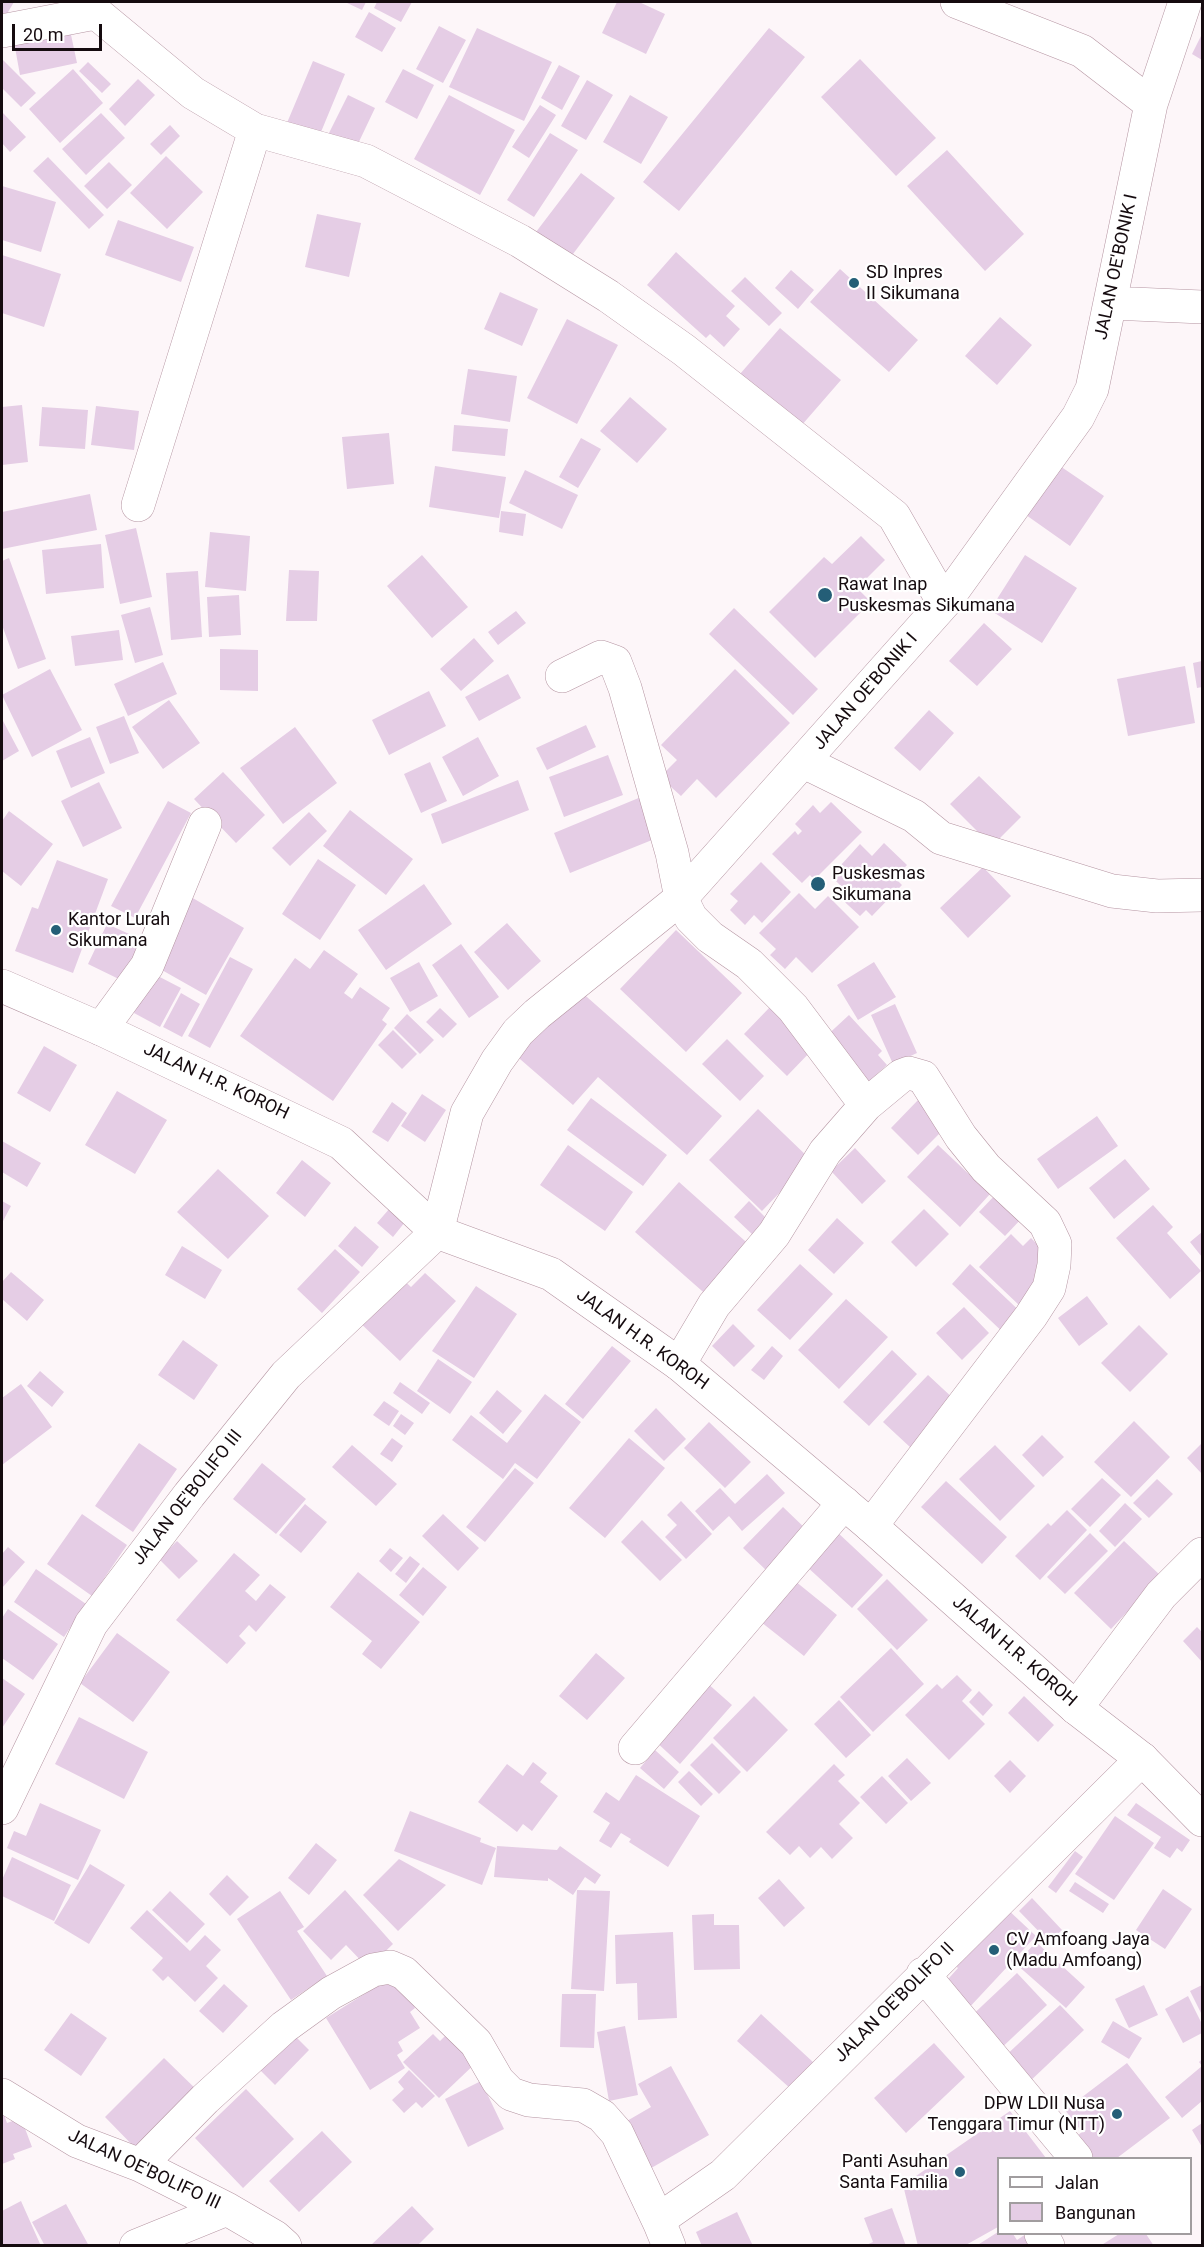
<!DOCTYPE html>
<html>
<head>
<meta charset="utf-8">
<style>
  body { margin:0 }
  #map { position:relative; width:1204px; height:2247px; overflow:hidden; background:#fdf6f9; font-family:Roboto,sans-serif }
  canvas { display:block }
  .frame { position:absolute; inset:0; border:3px solid #150b0f; pointer-events:none }
  .legend { position:absolute; left:997px; top:2157px; width:195px; height:78px; box-sizing:border-box; background:#fff; border:2px solid #a19d9f; margin:0; padding:8px 10px; list-style:none; font-size:18px; color:#150b0f }
  .legend li { display:flex; align-items:center; gap:12px; height:30px }
  .legend b { width:30px; border:2px solid #a19d9f }
  .scale { position:absolute; left:12px; top:24px; width:90px; height:27px; box-sizing:border-box; border:3px solid #150b0f; border-top:0; padding-left:8px; font-size:18px; line-height:21px; white-space:nowrap; color:#150b0f; -webkit-text-stroke:4px #fff; paint-order:stroke }
</style>
</head>
<body>
<div id="map">
<canvas width="1204" height="2247"></canvas>
<div class="frame"></div>
<ul class="legend">
<li><b style="height:8px;background:#fff"></b>Jalan</li>
<li><b style="height:16px;background:#e5cde5"></b>Bangunan</li>
</ul>
<div class="scale">20 m</div>
</div>
<script>
const c = document.querySelector('canvas').getContext('2d');
c.lineJoin = 'round';
function fill(path, color) { c.fillStyle = color; c.fill(path, 'evenodd'); }
const poly = rows => new Path2D(rows.map(r => 'M' + r).join(''));
function trace(path, color, width, dash) { c.strokeStyle = color; c.lineWidth = width; c.lineCap = dash ? 'butt' : 'round'; c.setLineDash(dash || []); c.stroke(path); }
function write(font, color, halo, rows, align = 'center') {
  c.font = font + ' Roboto,sans-serif'; c.lineWidth = 4.5; c.setLineDash([]); c.textBaseline = 'middle'; c.strokeStyle = halo; c.fillStyle = color; for (const [text, x, y, turn = 0] of rows) {
    c.save(); c.translate(x, y); c.rotate((+turn || 0) * Math.PI / 180); c.textAlign = isNaN(turn) ? turn : align; if (halo) c.strokeText(text, 0, 0); c.fillText(text, 0, 0); c.restore();
  }
}
const building = poly([
  [2,2,14,2,2,22],
  [345,2,366,2,362,10],
  [377,2,412,2,401,22,374,8],
  [617,2,639,2,665,14,646,54,602,33],
  [369,12,396,28,382,52,355,37],
  [439,26,466,40,443,83,416,69],
  [477,28,552,62,524,121,449,87],
  [769,28,805,57,679,211,643,182],
  [70,30,77,63,20,75,14,42],
  [1202,34,1202,60,1192,54],
  [2,59,36,93,21,107,2,88],
  [860,59,936,138,896,176,821,97],
  [313,61,345,74,316,144,284,130],
  [88,62,111,84,102,93,79,71],
  [559,65,580,76,562,110,541,98],
  [73,69,103,103,60,143,29,109],
  [403,69,434,85,417,119,385,102],
  [138,79,155,95,125,126,109,109],
  [587,80,613,95,586,140,561,126],
  [348,95,375,108,356,148,328,135],
  [449,95,515,130,480,195,414,159],
  [630,95,668,117,641,164,603,142],
  [540,105,556,115,529,158,512,147],
  [2,112,26,137,10,152,2,143],
  [101,113,125,138,86,175,62,149],
  [170,125,180,136,161,155,150,144],
  [550,133,578,150,534,217,507,200],
  [947,150,1024,234,985,271,907,186],
  [166,156,203,192,167,229,130,193],
  [48,157,104,215,89,229,33,171],
  [109,162,132,185,107,209,84,186],
  [581,173,615,198,570,258,536,232],
  [2,186,56,202,41,252,2,240],
  [317,214,361,223,349,277,305,267],
  [118,220,194,247,181,282,105,255],
  [676,252,735,306,726,316,740,329,724,347,710,334,706,338,647,285],
  [2,255,61,274,44,327,2,313],
  [840,269,918,340,889,372,810,302],
  [791,270,814,290,798,309,775,288],
  [745,277,782,313,769,326,731,291],
  [500,292,538,309,522,346,484,329],
  [1000,317,1032,345,997,385,965,356],
  [567,319,618,345,577,424,527,398],
  [780,328,841,380,801,426,740,374],
  [468,369,517,376,510,422,461,414],
  [630,397,667,429,637,463,600,431],
  [22,405,28,462,2,465,2,407],
  [96,406,139,411,134,450,91,445],
  [42,407,88,410,85,449,39,446],
  [454,425,508,429,505,456,452,451],
  [389,433,394,484,347,489,342,437],
  [581,438,601,449,578,488,559,477],
  [435,466,506,477,499,518,429,507],
  [1060,466,1104,496,1070,546,1026,515],
  [525,470,578,495,562,529,509,503],
  [90,494,97,530,2,549,2,512],
  [501,511,526,514,523,536,499,532],
  [136,528,152,597,120,604,105,535],
  [210,532,250,536,246,591,205,587],
  [861,536,885,560,857,588,871,602,815,658,769,612,824,557,832,564],
  [101,544,104,588,46,594,42,550],
  [422,555,468,607,432,638,387,586],
  [1025,555,1077,588,1042,643,990,610],
  [9,558,46,659,18,669,2,625,2,561],
  [289,570,319,571,317,621,286,621],
  [198,571,202,637,171,640,166,573],
  [239,595,241,635,209,637,207,597],
  [150,607,163,655,135,663,121,615],
  [734,608,818,689,793,715,709,634],
  [516,611,526,623,498,645,488,632],
  [984,623,1012,649,977,686,949,661],
  [119,630,123,660,75,666,71,636],
  [474,638,494,661,461,691,440,669],
  [220,649,258,650,258,691,220,690],
  [1202,661,1202,687,1197,688,1193,663],
  [163,662,177,694,128,716,114,684],
  [1185,666,1195,723,1128,736,1117,679],
  [50,669,82,730,32,757,2,695],
  [735,669,790,723,716,798,697,779,681,796,660,777,677,760,661,745],
  [508,674,521,698,479,721,465,697],
  [429,691,446,726,389,755,372,720],
  [169,700,200,743,163,769,132,727],
  [929,710,954,733,920,771,894,748],
  [124,716,139,753,110,764,96,727],
  [2,719,19,751,2,761],
  [586,725,596,747,547,770,536,748],
  [295,727,337,783,283,824,240,768],
  [90,737,105,773,71,788,56,751],
  [478,737,499,776,463,796,442,757],
  [608,755,623,795,564,817,549,777],
  [430,762,447,801,421,813,404,774],
  [223,772,265,815,236,843,194,799],
  [979,776,1021,817,992,846,950,804],
  [518,780,529,810,442,844,431,814],
  [99,782,122,828,83,847,61,801],
  [641,797,657,838,570,873,554,833],
  [168,801,191,813,135,918,111,906],
  [831,802,862,832,814,880,810,875,802,883,772,854,795,831,798,835,802,831,795,824,813,805,820,813],
  [350,810,413,859,386,895,323,846],
  [9,811,53,844,21,886,2,871,2,821],
  [309,812,327,831,290,866,272,848],
  [884,843,907,865,895,878,902,885,872,916,866,910,860,916,837,895,843,888,831,876,860,844,872,856],
  [318,859,356,885,320,940,282,914],
  [57,860,108,879,73,973,15,951,32,907,38,909],
  [761,862,791,892,762,923,754,915,745,925,730,910,738,901,730,894],
  [983,867,1011,896,968,938,940,908],
  [424,884,452,924,386,970,358,930],
  [799,893,815,909,828,896,859,927,812,973,796,957,785,969,770,955,776,949,759,933],
  [191,897,244,928,206,995,153,965],
  [507,923,541,961,508,990,474,952],
  [107,924,147,942,127,983,88,964],
  [676,930,742,993,686,1052,620,989],
  [461,944,499,997,469,1018,432,965],
  [324,950,358,974,344,993,352,999,360,987,390,1008,382,1020,387,1024,333,1101,240,1036,295,958,310,969],
  [230,957,253,969,210,1048,188,1036],
  [419,962,438,996,410,1012,390,978],
  [874,962,896,997,858,1020,837,985],
  [154,974,181,988,160,1027,134,1013],
  [579,990,722,1116,687,1155,598,1077,573,1105,513,1053],
  [181,993,200,1004,182,1037,163,1027],
  [895,1004,917,1053,893,1064,871,1015],
  [770,1007,813,1049,787,1076,744,1034],
  [440,1008,457,1024,443,1038,426,1022],
  [407,1014,434,1040,420,1054,394,1028],
  [849,1015,882,1051,878,1055,887,1065,866,1084,822,1040],
  [393,1030,417,1054,402,1069,378,1045],
  [727,1039,764,1076,740,1101,702,1064],
  [44,1046,77,1065,50,1112,17,1093],
  [117,1091,167,1120,135,1174,85,1145],
  [422,1094,446,1110,425,1142,401,1126],
  [591,1098,667,1155,643,1186,567,1130],
  [919,1099,947,1126,918,1155,891,1128],
  [392,1102,407,1113,388,1142,372,1132],
  [758,1109,811,1160,762,1211,709,1160],
  [1097,1116,1118,1146,1058,1189,1037,1159],
  [2,1141,41,1163,27,1187,2,1172],
  [568,1145,633,1192,605,1231,540,1185],
  [938,1145,990,1194,960,1227,907,1177],
  [855,1148,886,1181,862,1204,831,1171],
  [1125,1159,1150,1189,1114,1219,1089,1188],
  [302,1160,331,1183,305,1217,276,1193],
  [218,1169,269,1216,228,1259,177,1212],
  [679,1182,754,1249,710,1298,635,1232],
  [997,1193,1023,1217,1005,1236,979,1212],
  [2,1201,11,1206,2,1223],
  [749,1201,770,1222,755,1237,734,1217],
  [1153,1205,1173,1227,1167,1233,1201,1271,1170,1299,1116,1238],
  [390,1208,405,1222,393,1237,377,1223],
  [924,1209,949,1234,916,1267,891,1242],
  [837,1218,864,1243,834,1274,808,1250],
  [355,1226,379,1247,362,1267,338,1246],
  [1202,1232,1202,1257,1190,1242],
  [1011,1234,1023,1246,1031,1238,1045,1252,1046,1278,1020,1306,979,1267],
  [182,1246,222,1270,205,1299,165,1275],
  [335,1249,360,1272,322,1313,297,1289],
  [800,1264,833,1294,790,1340,757,1310],
  [970,1264,1028,1319,1009,1338,952,1284],
  [11,1272,44,1300,27,1321,2,1299,2,1282],
  [425,1273,456,1301,400,1361,355,1318,397,1274,411,1287],
  [476,1286,517,1314,474,1378,432,1351],
  [1087,1296,1108,1324,1079,1346,1058,1318],
  [846,1299,888,1337,839,1389,798,1350],
  [964,1307,989,1333,962,1360,936,1333],
  [733,1324,755,1346,734,1367,712,1346],
  [1139,1325,1168,1354,1130,1392,1101,1363],
  [183,1340,218,1365,194,1400,158,1375],
  [612,1346,631,1361,583,1419,565,1404],
  [772,1346,783,1356,764,1380,751,1370],
  [892,1350,917,1374,869,1426,843,1402],
  [438,1359,472,1382,450,1414,417,1391],
  [40,1371,64,1392,52,1407,27,1386],
  [928,1375,956,1401,911,1448,883,1422],
  [400,1382,430,1403,422,1414,393,1393],
  [21,1384,52,1427,2,1465,2,1398],
  [497,1390,522,1411,503,1434,479,1413],
  [545,1394,581,1422,537,1479,515,1463,503,1479,452,1440,471,1415,507,1443],
  [384,1401,399,1411,389,1426,373,1415],
  [656,1408,686,1439,664,1461,634,1431],
  [401,1414,414,1423,405,1435,393,1426],
  [1134,1421,1170,1457,1131,1497,1094,1462],
  [709,1422,751,1462,725,1488,684,1448],
  [1042,1435,1064,1457,1043,1477,1022,1455],
  [392,1438,403,1446,392,1462,380,1454],
  [629,1438,665,1468,605,1538,569,1508],
  [139,1443,177,1469,133,1532,95,1506],
  [1202,1443,1202,1474,1187,1458],
  [352,1445,397,1484,376,1506,332,1467],
  [995,1445,1035,1486,1000,1521,959,1479],
  [262,1463,306,1499,276,1534,233,1499],
  [515,1468,534,1483,485,1542,466,1527],
  [767,1474,785,1493,742,1531,729,1516,713,1531,695,1511,720,1488,735,1504],
  [1102,1478,1121,1495,1090,1527,1071,1509],
  [1157,1479,1173,1494,1149,1518,1133,1503],
  [946,1481,1007,1537,982,1564,921,1507],
  [681,1501,712,1534,686,1559,665,1537,677,1525,667,1515],
  [1125,1503,1142,1519,1115,1547,1099,1531],
  [305,1504,327,1522,301,1553,279,1535],
  [783,1507,808,1531,768,1572,743,1548],
  [1067,1510,1087,1530,1040,1580,1015,1556,1048,1523,1051,1526],
  [82,1514,127,1545,92,1596,47,1564],
  [443,1514,479,1548,458,1571,422,1536],
  [642,1520,682,1560,660,1581,621,1542],
  [836,1531,883,1575,852,1608,805,1565],
  [1090,1533,1108,1551,1065,1594,1047,1577],
  [177,1541,198,1561,179,1579,159,1559],
  [1124,1541,1161,1576,1111,1629,1074,1593],
  [8,1547,25,1562,2,1588,2,1554],
  [390,1548,403,1558,391,1572,379,1561],
  [234,1553,260,1575,245,1591,256,1601,270,1584,286,1597,256,1632,249,1625,239,1636,246,1643,227,1664,176,1620],
  [410,1556,420,1564,406,1583,395,1574],
  [423,1567,447,1587,423,1616,399,1595],
  [36,1569,86,1604,64,1637,14,1602],
  [358,1572,420,1622,381,1669,362,1654,372,1641,330,1607],
  [887,1579,928,1620,897,1650,857,1609],
  [795,1581,837,1615,804,1656,761,1622],
  [8,1609,58,1644,33,1680,2,1658,2,1618],
  [1197,1627,1202,1632,1202,1662,1183,1641],
  [117,1633,170,1672,133,1722,80,1683],
  [891,1648,924,1684,873,1732,840,1697],
  [596,1653,625,1678,587,1720,559,1696],
  [957,1675,972,1690,962,1701,985,1724,949,1760,905,1715,937,1684,942,1689],
  [2,1678,25,1694,2,1728],
  [706,1682,732,1705,680,1764,654,1740],
  [979,1691,993,1705,983,1716,969,1702],
  [754,1696,788,1730,747,1772,713,1738],
  [1024,1696,1054,1725,1038,1742,1008,1713],
  [839,1700,871,1735,846,1758,814,1724],
  [79,1717,148,1752,124,1799,55,1764],
  [712,1743,741,1772,719,1794,690,1765],
  [655,1750,679,1772,664,1789,640,1768],
  [907,1758,931,1783,911,1801,888,1776],
  [1010,1760,1026,1776,1010,1793,994,1776],
  [533,1762,547,1773,540,1782,558,1796,532,1831,523,1824,517,1832,478,1802,507,1764,523,1776],
  [834,1764,845,1775,838,1781,860,1803,839,1824,853,1838,832,1859,821,1847,810,1858,799,1846,790,1855,766,1832],
  [689,1771,713,1794,701,1806,678,1782],
  [636,1775,700,1816,668,1867,629,1842,631,1839,621,1833,611,1848,599,1841,610,1823,593,1812,606,1792,619,1801],
  [882,1776,908,1803,886,1824,860,1797],
  [40,1803,101,1830,78,1880,7,1848,14,1831,26,1836],
  [1136,1803,1190,1840,1182,1852,1177,1848,1170,1858,1154,1848,1161,1837,1127,1815],
  [410,1811,481,1838,480,1842,496,1848,482,1885,394,1851],
  [1115,1816,1154,1843,1114,1900,1075,1874],
  [316,1843,337,1860,309,1895,288,1878],
  [497,1846,557,1850,560,1846,601,1875,595,1884,585,1877,573,1895,548,1878,548,1881,494,1877],
  [1075,1851,1083,1857,1056,1893,1048,1887],
  [12,1857,71,1885,54,1921,2,1896,2,1880],
  [399,1859,446,1885,398,1931,363,1895],
  [90,1864,125,1885,89,1944,54,1923],
  [227,1875,249,1897,230,1916,209,1894],
  [779,1879,805,1908,784,1927,758,1898],
  [1075,1882,1109,1904,1103,1913,1069,1891],
  [1163,1889,1192,1909,1165,1949,1136,1930],
  [345,1890,393,1944,368,1968,346,1945,331,1960,303,1931],
  [577,1890,610,1891,604,1991,571,1989],
  [170,1891,205,1924,187,1943,152,1910],
  [280,1891,304,1927,297,1931,327,1976,291,2000,237,1919],
  [1032,1898,1062,1930,1049,1942,1019,1911],
  [1005,1907,1036,1936,966,2011,941,1987,958,1968,952,1963],
  [147,1910,190,1951,205,1935,221,1950,206,1966,218,1978,195,2002,168,1976,163,1981,152,1970,163,1958,130,1928],
  [714,1914,714,1925,739,1925,740,1969,694,1970,692,1915],
  [673,1932,677,2018,638,2020,637,1983,616,1984,615,1935],
  [1036,1942,1085,1987,1066,2008,1016,1964],
  [1017,1973,1047,2005,996,2053,966,2021],
  [395,1975,415,2008,410,2012,420,2028,398,2042,403,2051,397,2055,405,2068,370,2090,326,2018],
  [224,1984,248,2006,223,2033,199,2011],
  [1144,1985,1158,2015,1129,2028,1115,1999],
  [1202,1985,1202,2015,1190,1991],
  [562,1994,596,1994,594,2048,560,2047],
  [1188,1996,1202,2024,1202,2033,1183,2043,1165,2009],
  [1060,2005,1084,2030,1026,2085,1002,2059],
  [71,2013,107,2038,81,2076,44,2050],
  [761,2014,814,2063,791,2089,737,2041],
  [1113,2021,1142,2038,1129,2059,1101,2042],
  [625,2026,638,2095,609,2101,597,2032],
  [452,2029,480,2059,439,2098,403,2062,433,2034,440,2041],
  [293,2034,309,2050,275,2085,259,2069],
  [934,2043,965,2077,906,2133,874,2098],
  [164,2058,201,2094,142,2155,105,2117],
  [1202,2059,1202,2101,1182,2118,1165,2097,1202,2066,1199,2062],
  [1127,2063,1170,2118,1117,2158,1088,2158,1073,2139,1082,2132,1065,2110],
  [671,2066,709,2135,646,2171,620,2125,651,2107,638,2084],
  [409,2070,435,2096,422,2108,416,2102,404,2113,392,2100,404,2089,398,2082],
  [481,2081,504,2129,468,2147,445,2099],
  [246,2089,294,2139,243,2188,195,2138],
  [2,2109,7,2123,21,2118,32,2147,13,2154,15,2159,2,2164],
  [1010,2111,1046,2158,998,2158,998,2227,964,2246,918,2246,903,2185],
  [1202,2123,1202,2147,1192,2130],
  [322,2131,352,2162,299,2212,269,2181],
  [21,2201,41,2246,2,2246,2,2211],
  [66,2204,89,2246,45,2246,32,2222],
  [412,2206,434,2229,417,2246,370,2246],
  [892,2208,906,2246,864,2246,873,2242,864,2218],
  [737,2212,753,2246,702,2246,696,2232],
  [998,2232,1013,2234,1017,2240,1026,2234,1041,2246,976,2246],
  [1119,2234,1146,2234,1154,2246,1100,2246]
]);
const minor = poly([
  [83,2,193,93,255,130,366,161,520,241,608,296,684,350,894,516,944,603],
  [957,2,1082,51,1151,104],
  [2,31,95,13],
  [1111,303,1202,307],
  [138,505,255,130],
  [562,676,601,657,615,662,625,688,672,853,681,898,691,918,710,937,749,964,793,1008,866,1105],
  [804,762,914,816,941,838,1112,891,1157,896,1202,895],
  [101,1029,147,966,205,824],
  [679,1364,714,1305,774,1234,825,1152,866,1105,901,1076,909,1073,923,1077,961,1137,986,1168,1045,1223,1055,1244,1054,1265,1049,1288,1031,1316,871,1526],
  [1076,1708,1161,1595,1202,1554],
  [635,1748,844,1503],
  [2,1808,91,1624,189,1495,286,1375,437,1232,467,1113,497,1061,518,1032,537,1014,681,898,944,603,1078,417,1092,389,1151,104,1185,2],
  [923,1974,1076,2158],
  [2,2095,77,2141,140,2165,227,2209,275,2237,285,2246],
  [140,2165,205,2099,284,2027,331,1993,373,1970,390,1967,404,1973,476,2043,498,2081,511,2094,529,2100,583,2105,602,2116,617,2133,660,2224],
  [1041,2234,1048,2246],
  [136,2246,227,2209],
  [669,2246,660,2224,667,2214,723,2175,1142,1759]
]);
const major = poly([
  [2,986,101,1029,341,1143,437,1232,551,1274,679,1364,871,1526,1076,1708,1142,1759,1202,1820]
]);
const markers = [
  [854,283,6,"#245e77"],
  [825,595,8,"#245e77"],
  [818,884,8,"#245e77"],
  [56,930,6,"#245e77"],
  [994,1950,6,"#245e77"],
  [1117,2114,6,"#245e77"],
  [960,2172,6,"#245e77"]
];
const streetNames = [
  ["JALAN OE'BONIK I",1117,267,-78],
  ["JALAN OE'BONIK I",866,692,-49],
  ["JALAN H.R. KOROH",216,1082,25],
  ["JALAN H.R. KOROH",642,1340,36],
  ["JALAN OE'BOLIFO III",188,1498,-52],
  ["JALAN H.R. KOROH",1014,1652,41],
  ["JALAN OE'BOLIFO II",895,2003,-45],
  ["JALAN OE'BOLIFO III",144,2170,25]
];
const poiNames = [
  ["SD Inpres",866,273],
  ["II Sikumana",866,294],
  ["Rawat Inap",838,585],
  ["Puskesmas Sikumana",838,606],
  ["Puskesmas",832,874],
  ["Sikumana",832,895],
  ["Kantor Lurah",68,920],
  ["Sikumana",68,941],
  ["CV Amfoang Jaya",1006,1940],
  ["(Madu Amfoang)",1006,1961],
  ["DPW LDII Nusa",1105,2104,"right"],
  ["Tenggara Timur (NTT)",1105,2125,"right"],
  ["Panti Asuhan",948,2162,"right"],
  ["Santa Familia",948,2183,"right"]
];
fill(building, '#e5cde5');
trace(minor, '#b595a2', 34);
trace(major, '#b595a2', 34);
trace(minor, '#fff', 33);
trace(major, '#fff', 33);
for (const [x, y, r, color] of markers) { const dot = new Path2D(); dot.arc(x, y, r, 0, 2 * Math.PI); c.fillStyle = color; c.fill(dot); trace(dot, '#fff', 2); }
write('18px', '#150b0f', '#fff', streetNames);
write('18px', '#150b0f', '#fff', poiNames, 'left');
</script>
</body>
</html>
